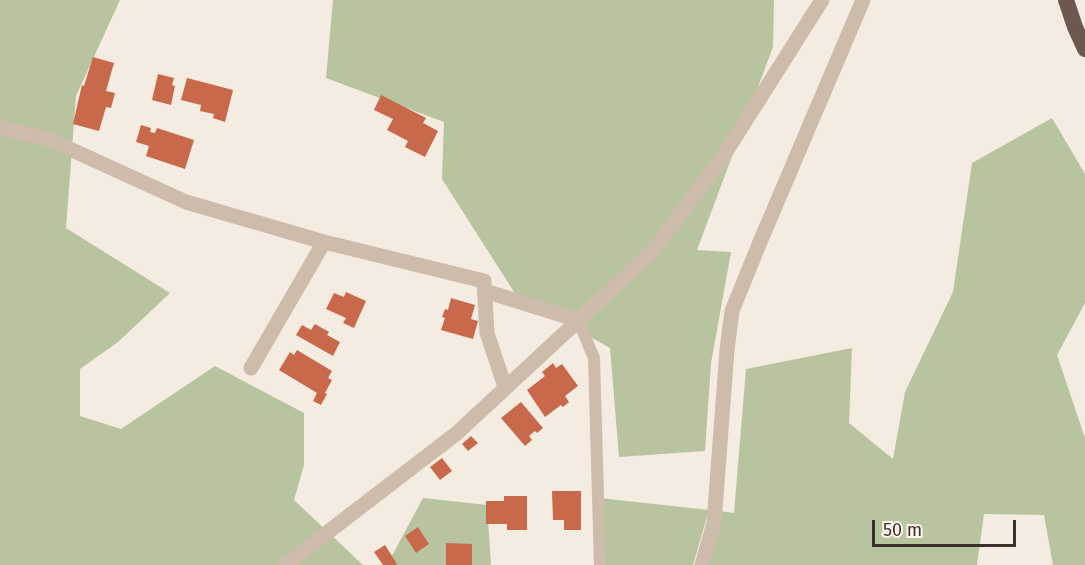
<!DOCTYPE html>
<html>
<head>
<meta charset="utf-8">
<style>
  body { margin:0 }
  #map { position:relative; width:1085px; height:565px; overflow:hidden; background:#f4ebe1; font-family:"Fira Sans",sans-serif }
  canvas { display:block }
  .scale { position:absolute; left:872px; top:520px; width:144px; height:27px; box-sizing:border-box; border:3px solid #3b302b; border-top:0; padding-left:8px; font-size:18px; line-height:21px; white-space:nowrap; color:#3b302b; -webkit-text-stroke:4px #fbf5ee; paint-order:stroke }
</style>
</head>
<body>
<div id="map">
<canvas width="1085" height="565"></canvas>
<div class="scale">50 m</div>
</div>
<script>
const c = document.querySelector('canvas').getContext('2d');
c.lineJoin = 'round';
function fill(path, color) { c.fillStyle = color; c.fill(path, 'evenodd'); }
const poly = rows => new Path2D(rows.map(r => 'M' + r).join(''));
function trace(path, color, width, dash) { c.strokeStyle = color; c.lineWidth = width; c.lineCap = dash ? 'butt' : 'round'; c.setLineDash(dash || []); c.stroke(path); }
const green = poly([
  [0,0,120,0,76,96,66,228,170,293,118,342,80,369,80,416,121,429,215,366,304,413,304,465,294,500,363,565,0,565],
  [333,0,774,0,773,47,697,250,731,252,711,363,705,451,619,457,610,348,516,295,442,179,444,122,326,78],
  [1052,118,1085,174,1085,303,1057,355,1085,438,1085,565,1053,565,1044,515,984,514,977,565,704,565,719,511,734,513,746,369,852,348,849,423,893,459,905,392,953,292,972,163],
  [423,498,487,505,491,565,387,565],
  [600,498,709,510,693,565,605,565]
]);
const building = poly([
  [93,57,114,63,106,91,115,93,111,108,106,107,99,131,73,124,82,85,84,86],
  [158,74,174,78,172,85,175,86,171,105,152,100],
  [187,78,233,90,225,122,213,118,214,114,200,111,201,105,181,100],
  [381,95,426,118,423,123,438,131,425,157,405,147,408,141,387,130,393,119,374,110],
  [141,125,151,128,150,132,155,133,157,128,194,140,185,169,146,156,149,146,136,142],
  [346,292,366,301,354,328,343,323,346,318,326,309,334,293,344,297],
  [451,298,475,305,471,319,478,321,473,339,441,330,445,318,442,317,445,309,448,310],
  [315,324,329,332,327,335,340,342,333,356,296,335,302,325,311,330],
  [297,350,332,371,328,378,332,380,325,393,327,394,321,405,313,401,317,393,279,370,290,352,294,355],
  [553,363,556,368,562,364,578,386,565,396,569,402,563,407,561,405,545,417,527,390,545,376,542,372],
  [521,402,543,428,537,433,535,431,529,436,532,440,525,446,501,418],
  [471,436,478,443,468,451,462,444],
  [442,458,452,471,440,480,430,467],
  [552,491,581,491,581,530,564,530,564,520,553,520],
  [504,496,527,496,527,530,507,530,507,524,486,524,486,501,504,501],
  [418,527,429,544,416,553,405,536],
  [446,543,472,544,472,565,446,565],
  [385,545,397,564,396,565,383,565,374,552]
]);
const service = poly([
  [578,320,594,358,600,565]
]);
const minor = poly([
  [0,128,48,139,186,202,324,242,484,281,487,333,505,387],
  [485,291,578,320],
  [251,368,324,242],
  [285,565,457,433,652,252,722,158,822,0],
  [702,565,714,523,727,350,732,311,760,242,863,0]
]);
const trunk = poly([
  [1066,0,1075,27,1085,49]
]);
fill(green, '#b8c4a0');
fill(building, '#c8694b');
trace(service, '#cdbbac', 12);
trace(minor, '#cdbbac', 15);
trace(trunk, '#6c584f', 16);
</script>
</body>
</html>
